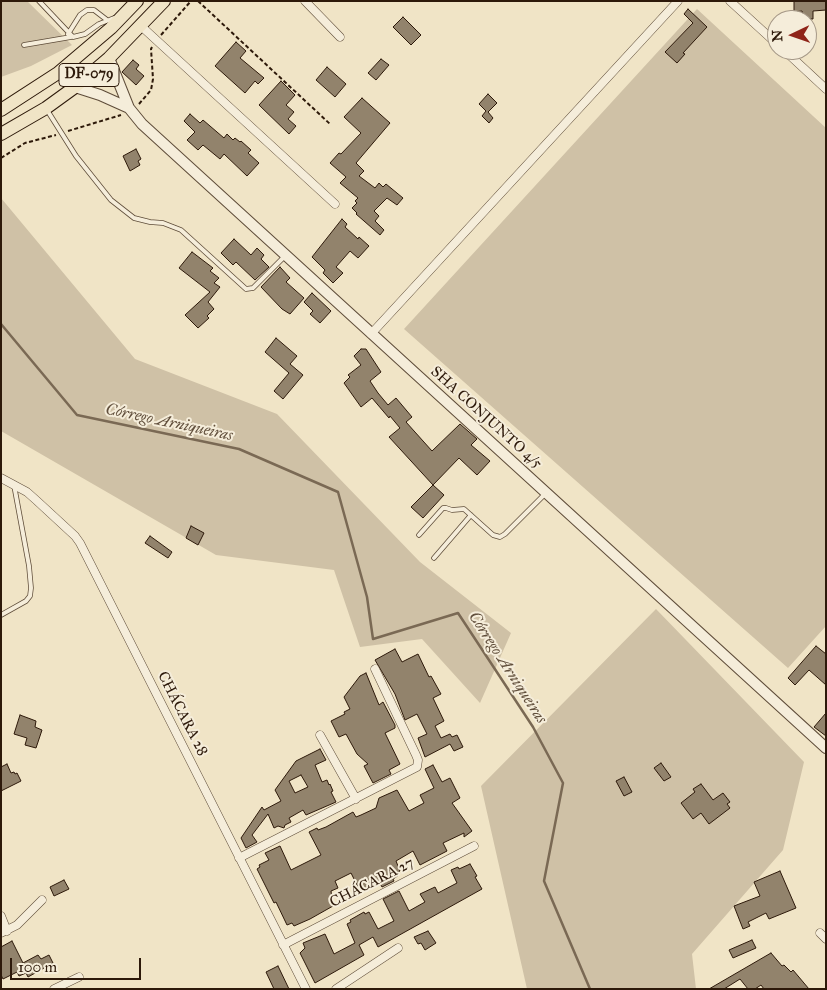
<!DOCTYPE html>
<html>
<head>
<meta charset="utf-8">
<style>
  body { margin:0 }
  #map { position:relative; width:827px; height:990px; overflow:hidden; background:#f0e4c6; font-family:"IM FELL Great Primer",serif }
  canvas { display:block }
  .frame { position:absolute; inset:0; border:2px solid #2d190a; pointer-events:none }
  .north { position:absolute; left:767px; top:10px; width:50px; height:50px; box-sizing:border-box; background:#f5edda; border:1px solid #a59887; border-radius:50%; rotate:267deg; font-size:14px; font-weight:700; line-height:20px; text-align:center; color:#2d190a }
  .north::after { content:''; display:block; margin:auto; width:18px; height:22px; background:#8f2418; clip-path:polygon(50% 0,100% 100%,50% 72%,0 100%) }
  .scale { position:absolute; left:10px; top:958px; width:131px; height:22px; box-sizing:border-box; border:2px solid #2d190a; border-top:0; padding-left:6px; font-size:15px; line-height:18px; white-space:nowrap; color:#2d190a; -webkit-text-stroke:4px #f5edda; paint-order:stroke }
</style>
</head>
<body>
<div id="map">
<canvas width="827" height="990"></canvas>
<div class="frame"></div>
<div class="north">N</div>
<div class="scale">100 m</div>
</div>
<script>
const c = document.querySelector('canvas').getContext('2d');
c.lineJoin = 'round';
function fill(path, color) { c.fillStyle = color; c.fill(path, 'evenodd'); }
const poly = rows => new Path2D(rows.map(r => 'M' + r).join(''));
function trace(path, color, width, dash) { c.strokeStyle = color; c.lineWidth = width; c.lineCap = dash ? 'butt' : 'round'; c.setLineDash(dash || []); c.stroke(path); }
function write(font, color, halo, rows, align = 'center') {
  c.font = font + ' "IM FELL Great Primer",serif'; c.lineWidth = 4; c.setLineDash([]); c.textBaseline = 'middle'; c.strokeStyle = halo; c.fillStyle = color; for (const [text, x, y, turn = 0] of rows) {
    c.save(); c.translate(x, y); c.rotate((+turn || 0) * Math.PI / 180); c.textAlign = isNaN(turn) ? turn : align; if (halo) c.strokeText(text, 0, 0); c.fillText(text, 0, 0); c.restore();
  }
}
const green = poly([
  [1,1,27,1,72,45,31,66,1,77],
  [697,9,826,128,826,626,788,668,404,329],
  [1,198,135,359,277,414,420,562,511,633,480,703,422,639,360,647,334,570,216,555,1,431],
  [656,609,804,762,783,850,692,954,696,989,527,989,481,786]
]);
const stream = poly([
  [1,324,77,415,239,449,338,492,367,597,373,639,458,613,533,727,563,783,544,881,590,989]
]);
const building = poly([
  [794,1,826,1,826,10,813,11,813,19,804,19,802,11,794,12,794,1],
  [688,9,707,27,683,53,685,54,677,63,665,52,693,23,684,14,688,9],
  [403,17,421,35,411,45,393,27,403,17],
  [236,42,246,51,240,58,264,78,258,84,255,81,245,93,215,66,236,42],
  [381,59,389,65,376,80,368,73,381,59],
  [133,60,139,65,136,69,144,76,136,85,122,72,133,60],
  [327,67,346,84,335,97,316,80,327,67],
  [281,81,295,95,286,105,294,112,288,119,296,126,289,134,259,105,281,81],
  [488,94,497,103,488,112,493,118,489,123,482,116,486,111,479,104,488,94],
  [362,98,390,123,356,163,364,171,359,176,375,188,379,183,383,187,386,184,403,198,397,205,387,198,374,211,379,216,375,221,384,230,380,235,356,214,357,213,352,208,357,203,355,201,358,198,340,183,346,177,330,163,339,153,341,154,361,133,344,117,362,98],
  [190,114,200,123,203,120,224,138,227,134,233,140,235,138,240,142,241,141,251,150,248,153,259,163,247,176,224,154,220,159,203,145,198,150,187,140,195,132,184,121,190,114],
  [136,149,141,159,138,161,140,165,130,171,123,156,136,149],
  [342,219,347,224,345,227,358,239,359,237,369,246,358,258,350,251,336,267,343,273,333,283,323,273,325,270,312,257,342,219],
  [234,239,251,255,257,248,264,255,261,259,269,267,255,280,236,262,233,265,221,253,234,239],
  [192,252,213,268,210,271,219,278,214,283,220,287,208,302,214,309,207,316,209,318,198,328,185,315,210,292,179,268,192,252],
  [280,267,290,278,286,282,304,298,290,314,282,309,261,287,280,267],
  [312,293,331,311,320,323,310,314,313,311,304,302,312,293],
  [276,338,297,356,290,364,303,375,283,399,274,391,289,373,265,352,276,338],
  [361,349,366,349,381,372,370,381,378,393,388,405,396,398,412,417,406,422,432,451,460,424,477,439,471,445,490,461,477,475,459,458,433,485,444,495,423,518,411,507,433,485,389,437,400,428,390,416,389,418,372,398,361,407,344,383,350,377,348,375,361,365,354,356,361,349],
  [191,526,204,533,198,545,186,538,191,526],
  [150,536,172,552,168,558,145,543,150,536],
  [816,646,826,654,826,685,809,670,795,685,788,678,816,646],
  [395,649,402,662,418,654,429,677,431,676,441,694,433,698,444,721,435,726,441,738,450,734,452,737,457,735,463,747,454,751,450,744,425,757,418,738,427,734,417,714,405,720,395,694,375,660,395,649],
  [366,673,379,705,383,702,395,725,395,728,385,733,400,764,389,770,391,774,373,783,364,766,368,764,357,754,346,734,339,737,331,721,345,714,344,712,350,709,344,697,360,676,366,673],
  [826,713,826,736,814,727,826,713],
  [20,715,36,721,35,727,42,730,36,748,25,745,27,738,14,734,20,715],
  [320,749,326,760,315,765,322,782,327,780,329,785,330,784,333,791,331,792,336,802,306,815,303,810,289,818,291,822,285,825,284,828,278,826,274,828,268,814,252,835,257,842,246,848,241,838,262,807,264,810,281,801,275,790,296,761,320,749],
  [301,775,308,787,295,793,289,781,301,775],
  [661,763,671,777,664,781,654,768,661,763],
  [7,764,11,773,14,772,15,774,17,773,21,781,1,791,1,767,7,764],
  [433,765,442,782,450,778,460,798,452,803,472,831,464,837,464,833,443,843,447,851,420,865,413,851,396,861,400,871,397,872,399,875,393,879,394,881,382,887,379,882,360,891,351,873,335,881,338,888,331,891,333,906,310,919,294,926,292,923,287,925,276,902,274,903,257,869,260,867,259,865,269,860,265,853,280,846,291,870,321,855,309,832,317,828,318,830,326,827,353,812,356,817,361,815,376,808,379,798,397,790,409,811,424,803,420,795,434,788,425,769,433,765],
  [624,777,632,792,624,796,616,781,624,777],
  [701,784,713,800,723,793,730,802,727,804,730,808,709,824,701,813,693,819,681,803,695,792,693,789,701,784],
  [470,864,477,876,475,877,482,889,378,947,373,937,359,945,364,955,315,983,300,953,305,948,303,943,325,934,334,954,355,943,347,924,351,922,350,920,364,912,365,914,369,912,378,929,394,921,383,899,399,891,409,911,425,902,420,894,435,887,438,893,457,883,451,870,458,867,459,869,470,864],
  [780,871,796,908,769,919,766,913,748,922,750,926,743,929,734,906,760,896,754,882,780,871],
  [64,880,69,889,54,896,50,887,64,880],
  [428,931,436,943,425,950,421,943,418,944,414,937,428,931],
  [752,940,756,948,733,958,729,950,752,940],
  [12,941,23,963,38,955,41,959,49,955,53,963,28,977,26,973,19,976,17,972,3,979,1,975,1,947,12,941],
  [771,953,782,966,784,965,791,972,793,970,809,989,764,989,761,985,755,989,748,989,740,979,724,989,709,989,771,953],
  [278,966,289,989,274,989,266,972,278,966]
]);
const path = poly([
  [198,1,330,124],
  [161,35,191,1],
  [139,104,151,90,153,79,151,49,152,47],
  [68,131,121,115],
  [1,158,25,143,56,135]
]);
const service = poly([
  [39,1,73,37,85,34,99,24,114,18],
  [68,34,80,15,87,10,94,10,107,20],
  [24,45,71,37],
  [47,110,76,156,111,200,134,218,150,222,163,223,181,230,246,289,253,288,284,257],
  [419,535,443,508,446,508,452,510,464,509,493,535,500,537,505,534,546,493],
  [434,558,471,515],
  [1,615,26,601,30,596,31,588,29,566,14,485]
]);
const minor = poly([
  [305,1,340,37],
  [730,1,777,44],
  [141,26,335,204],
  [784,50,826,89],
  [371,334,678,1],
  [1,478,27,492,36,500,75,536,80,543,306,989],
  [320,735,356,799],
  [239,858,417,767,418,760,416,755,375,669],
  [1,916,7,931],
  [1,933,17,925,42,900],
  [820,933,826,939],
  [283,945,474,846],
  [54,989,79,977],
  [336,989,398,948]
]);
const tertiary = poly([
  [109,58,129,108,142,124,826,748],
  [75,87,100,95,129,108]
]);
const primary = poly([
  [1,110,58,73,111,28,137,1],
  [1,134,46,108,75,87,109,58,164,1]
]);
const shields = [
  [89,75,60]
];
const shieldNames = [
  ["DF-079",89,75]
];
const streetNames = [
  ["SHA CONJUNTO 4/5",486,418,42],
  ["CHÁCARA 28",182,714,63],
  ["CHÁCARA 27",372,883,-27]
];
const waterNames = [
  ["Córrego Arniqueiras",169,423,12],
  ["Córrego Arniqueiras",507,668,57]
];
fill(green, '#cfc1a6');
trace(stream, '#7a6954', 2.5);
fill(building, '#92836c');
trace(building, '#2d190a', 1);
trace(service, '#5e4c39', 5.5);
trace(minor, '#5e4c39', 9);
trace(tertiary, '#5e4c39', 12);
trace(primary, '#2d190a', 14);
trace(path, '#2d190a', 2, [4, 2.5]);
trace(service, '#f5edda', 4);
trace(minor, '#f5edda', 8);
trace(tertiary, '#f5edda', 10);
trace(primary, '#f0e4c6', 12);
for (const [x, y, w] of shields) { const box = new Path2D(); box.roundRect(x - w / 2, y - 11.5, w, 23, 4); c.fillStyle = '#f5edda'; c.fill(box); trace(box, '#2d190a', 1); }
write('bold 14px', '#2d190a', null, shieldNames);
write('15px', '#2d190a', '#f5edda', streetNames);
write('italic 16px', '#614f3c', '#f5edda', waterNames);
</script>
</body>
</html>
